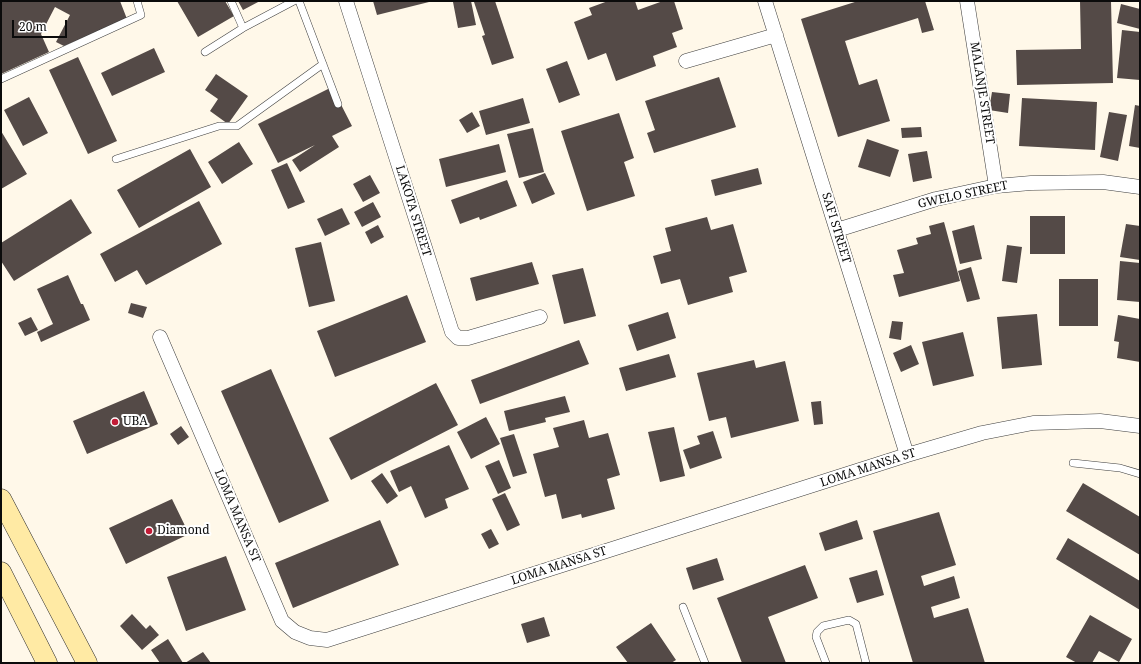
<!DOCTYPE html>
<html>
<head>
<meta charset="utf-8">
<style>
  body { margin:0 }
  #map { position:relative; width:1141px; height:664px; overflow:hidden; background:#fff8e9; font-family:"Noto Serif",serif }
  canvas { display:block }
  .frame { position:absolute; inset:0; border:2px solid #0b0b0b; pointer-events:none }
  .scale { position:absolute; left:12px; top:20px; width:55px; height:18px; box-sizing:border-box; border:2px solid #0b0b0b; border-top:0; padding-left:5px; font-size:12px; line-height:14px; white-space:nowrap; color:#0b0b0b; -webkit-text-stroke:3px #fff; paint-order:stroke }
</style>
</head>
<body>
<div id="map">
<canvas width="1141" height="664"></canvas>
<div class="frame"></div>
<div class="scale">20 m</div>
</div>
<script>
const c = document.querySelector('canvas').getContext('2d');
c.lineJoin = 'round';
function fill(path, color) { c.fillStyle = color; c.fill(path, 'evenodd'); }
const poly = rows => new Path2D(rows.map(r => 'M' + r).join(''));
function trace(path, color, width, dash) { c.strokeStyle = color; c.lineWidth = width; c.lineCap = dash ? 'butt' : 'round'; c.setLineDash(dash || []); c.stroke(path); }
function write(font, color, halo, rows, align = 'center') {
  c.font = font + ' "Noto Serif",serif'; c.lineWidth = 4; c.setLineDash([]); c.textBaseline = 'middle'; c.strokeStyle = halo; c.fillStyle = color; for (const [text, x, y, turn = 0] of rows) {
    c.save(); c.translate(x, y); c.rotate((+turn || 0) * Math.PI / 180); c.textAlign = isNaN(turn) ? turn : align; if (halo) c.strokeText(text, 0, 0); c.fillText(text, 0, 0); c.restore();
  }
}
const building = poly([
  [1,1,120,1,127,19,64,46,56,42,70,15,55,7,41,34,49,52,1,74],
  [177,1,225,1,234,16,198,37],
  [238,1,260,1,243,10],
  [373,1,429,1,429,2,377,15],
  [457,1,471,1,476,25,458,28,453,2],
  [476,1,495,1,514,58,492,65,482,36,485,35,474,2],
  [608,1,635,1,638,10,663,1,674,1,683,29,672,33,677,47,653,56,656,66,616,81,606,53,588,60,574,22,592,15,589,8],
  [858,1,925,1,934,30,922,33,918,18,845,41,859,85,877,79,890,121,838,137,801,19],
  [1080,1,1111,1,1113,83,1017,85,1016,50,1081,49],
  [1121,4,1140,9,1140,29,1117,23],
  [1122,30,1140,32,1140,80,1117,78],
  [154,48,165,72,112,96,101,73],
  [78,57,117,141,88,154,49,70],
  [567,61,580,95,559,103,546,69],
  [216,74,248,96,228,124,210,111,218,99,205,90],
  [719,77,736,127,654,153,647,133,655,130,645,101],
  [332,87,352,126,332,136,339,147,300,172,292,160,315,145,278,163,258,124],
  [992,92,1010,94,1008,113,989,110],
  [29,97,48,133,23,146,4,110],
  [523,98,530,123,486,135,479,111],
  [1022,98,1097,102,1095,150,1019,146],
  [1135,105,1140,106,1140,148,1129,146],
  [472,112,480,126,467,133,459,120],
  [1109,112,1127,115,1118,161,1100,157],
  [619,113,634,158,624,162,635,196,587,211,561,131],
  [921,127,922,137,902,138,901,128],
  [533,128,544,172,519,178,507,134],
  [1,131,27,174,1,189],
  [867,139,899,150,890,177,858,167],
  [239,142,253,164,222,184,208,162],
  [499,144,506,172,446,187,439,159],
  [190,149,211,187,139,228,117,190],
  [927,151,932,178,913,182,908,154],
  [287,163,305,202,288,209,271,170],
  [758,168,762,184,715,196,711,180],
  [545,173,555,194,532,204,523,182],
  [370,175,380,193,363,202,353,184],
  [507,180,517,206,480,220,479,217,460,224,451,200],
  [71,199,92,233,14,281,1,261,1,243],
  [199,201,222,244,146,285,137,270,115,282,100,254],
  [373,202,381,217,362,227,354,212],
  [342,208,350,224,325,236,317,219],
  [1030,216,1065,216,1065,254,1030,254],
  [707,217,711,230,733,224,747,272,729,277,733,292,688,305,680,279,661,284,653,256,671,251,665,228],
  [944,222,960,281,899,297,893,275,904,273,897,250,918,244,916,238,931,234,929,226],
  [1126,224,1140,226,1140,260,1120,257],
  [378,225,384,237,371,244,365,232],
  [974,225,982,259,960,264,952,231],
  [321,242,335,301,309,307,295,248],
  [1007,245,1022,247,1017,283,1002,281],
  [1120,261,1140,263,1140,302,1117,300],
  [532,262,539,284,476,301,470,278],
  [971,267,980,299,967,302,958,271],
  [583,268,596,316,564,324,552,275],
  [68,275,81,304,83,304,90,320,41,342,37,332,53,324,37,289],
  [1059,279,1098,279,1098,326,1059,326],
  [407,295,426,342,335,377,317,331],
  [131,303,147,307,143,318,128,313],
  [668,312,676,338,637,351,628,325],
  [1037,314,1042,365,1002,369,997,317],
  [1118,315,1140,319,1140,362,1117,358,1119,342,1114,341],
  [31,317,38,330,25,336,18,323],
  [892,321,903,322,901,340,889,338],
  [963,332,974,376,933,386,922,342],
  [579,340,589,364,480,404,471,380],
  [911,345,919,364,901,372,893,353],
  [669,354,676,377,626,391,619,368],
  [754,360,756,368,785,361,799,421,731,438,726,417,709,421,697,373],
  [271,369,329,501,279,523,221,391],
  [436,383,458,425,351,480,329,438],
  [144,391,158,424,87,454,73,421],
  [565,396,570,412,545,418,546,422,509,431,504,411],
  [821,401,823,424,814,425,811,402],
  [486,417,500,444,471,459,457,432],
  [584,420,589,438,608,433,620,475,607,479,615,509,582,518,581,514,562,519,556,494,545,497,533,454,559,447,553,428],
  [181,426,189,437,178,445,170,434],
  [674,427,685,476,660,482,648,432],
  [713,431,722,458,690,469,683,450,700,444,697,436],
  [514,434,527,473,513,477,500,438],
  [449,445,469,489,445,499,448,508,425,518,411,486,399,492,390,471],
  [499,460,511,488,498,494,485,466],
  [382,473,398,496,387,504,371,481],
  [1083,483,1140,517,1140,555,1066,511],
  [505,493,520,525,507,531,492,499],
  [172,499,189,534,126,564,109,528],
  [939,512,956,565,921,576,924,586,954,576,960,598,931,607,934,618,968,608,985,663,913,663,873,531],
  [380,520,399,565,293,608,275,563],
  [857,520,863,539,825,551,819,533],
  [491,529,499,544,489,549,481,534],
  [1068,538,1140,581,1140,610,1056,559],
  [226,556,246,610,186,631,167,577],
  [717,558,724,580,693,590,686,568],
  [805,565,818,598,768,617,786,663,742,663,717,598],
  [877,570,884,595,857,603,849,578],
  [132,614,146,629,150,625,159,635,142,650,120,626],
  [1090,615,1132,639,1119,662,1099,651,1092,663,1077,663,1066,657],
  [544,617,550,636,527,643,521,624],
  [651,623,676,660,671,663,628,663,616,647],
  [168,639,183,663,160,663,151,650],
  [203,652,211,663,185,663]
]);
const lane = poly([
  [231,1,243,28],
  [299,1,338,104],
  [205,52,243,28,294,1],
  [1,79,141,15,137,1],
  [116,159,219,126,237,126,323,64],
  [1073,463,1120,468,1140,474],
  [683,607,705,663],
  [826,663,816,637,817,632,823,626,849,620,856,624,866,663]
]);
const street = poly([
  [346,1,452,332,458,338,468,338,540,317],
  [765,1,907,455],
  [967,1,996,186],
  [686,61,776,35],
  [837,230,936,199,996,186,1031,183,1103,182,1140,187],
  [160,337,282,621,295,632,310,638,327,640,907,455,982,433,1033,423,1100,421,1140,426]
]);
const secondary = poly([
  [1,499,87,663],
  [1,572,47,663]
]);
const markers = [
  [115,422,4,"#c21c37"],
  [149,531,4,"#c21c37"]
];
const streetNames = [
  ["MALANJE STREET",982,93,81],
  ["GWELO STREET",963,195,-12],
  ["LAKOTA STREET",413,211,73],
  ["SAFI STREET",836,228,73],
  ["LOMA MANSA ST",868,468,-18],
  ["LOMA MANSA ST",237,516,67],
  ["LOMA MANSA ST",559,566,-18]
];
const poiNames = [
  ["UBA",123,422],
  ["Diamond",157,531]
];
fill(building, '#544a47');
trace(lane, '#3e3e3e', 8);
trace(street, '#3e3e3e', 15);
trace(secondary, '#2d2d2d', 21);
trace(lane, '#fff', 7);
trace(street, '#fff', 14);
trace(secondary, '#ffeaa4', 20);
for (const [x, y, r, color] of markers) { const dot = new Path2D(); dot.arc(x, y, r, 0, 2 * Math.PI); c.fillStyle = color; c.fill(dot); trace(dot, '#fff', 1.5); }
write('12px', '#0b0b0b', '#fff', streetNames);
write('12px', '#0b0b0b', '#fff', poiNames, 'left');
</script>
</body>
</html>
